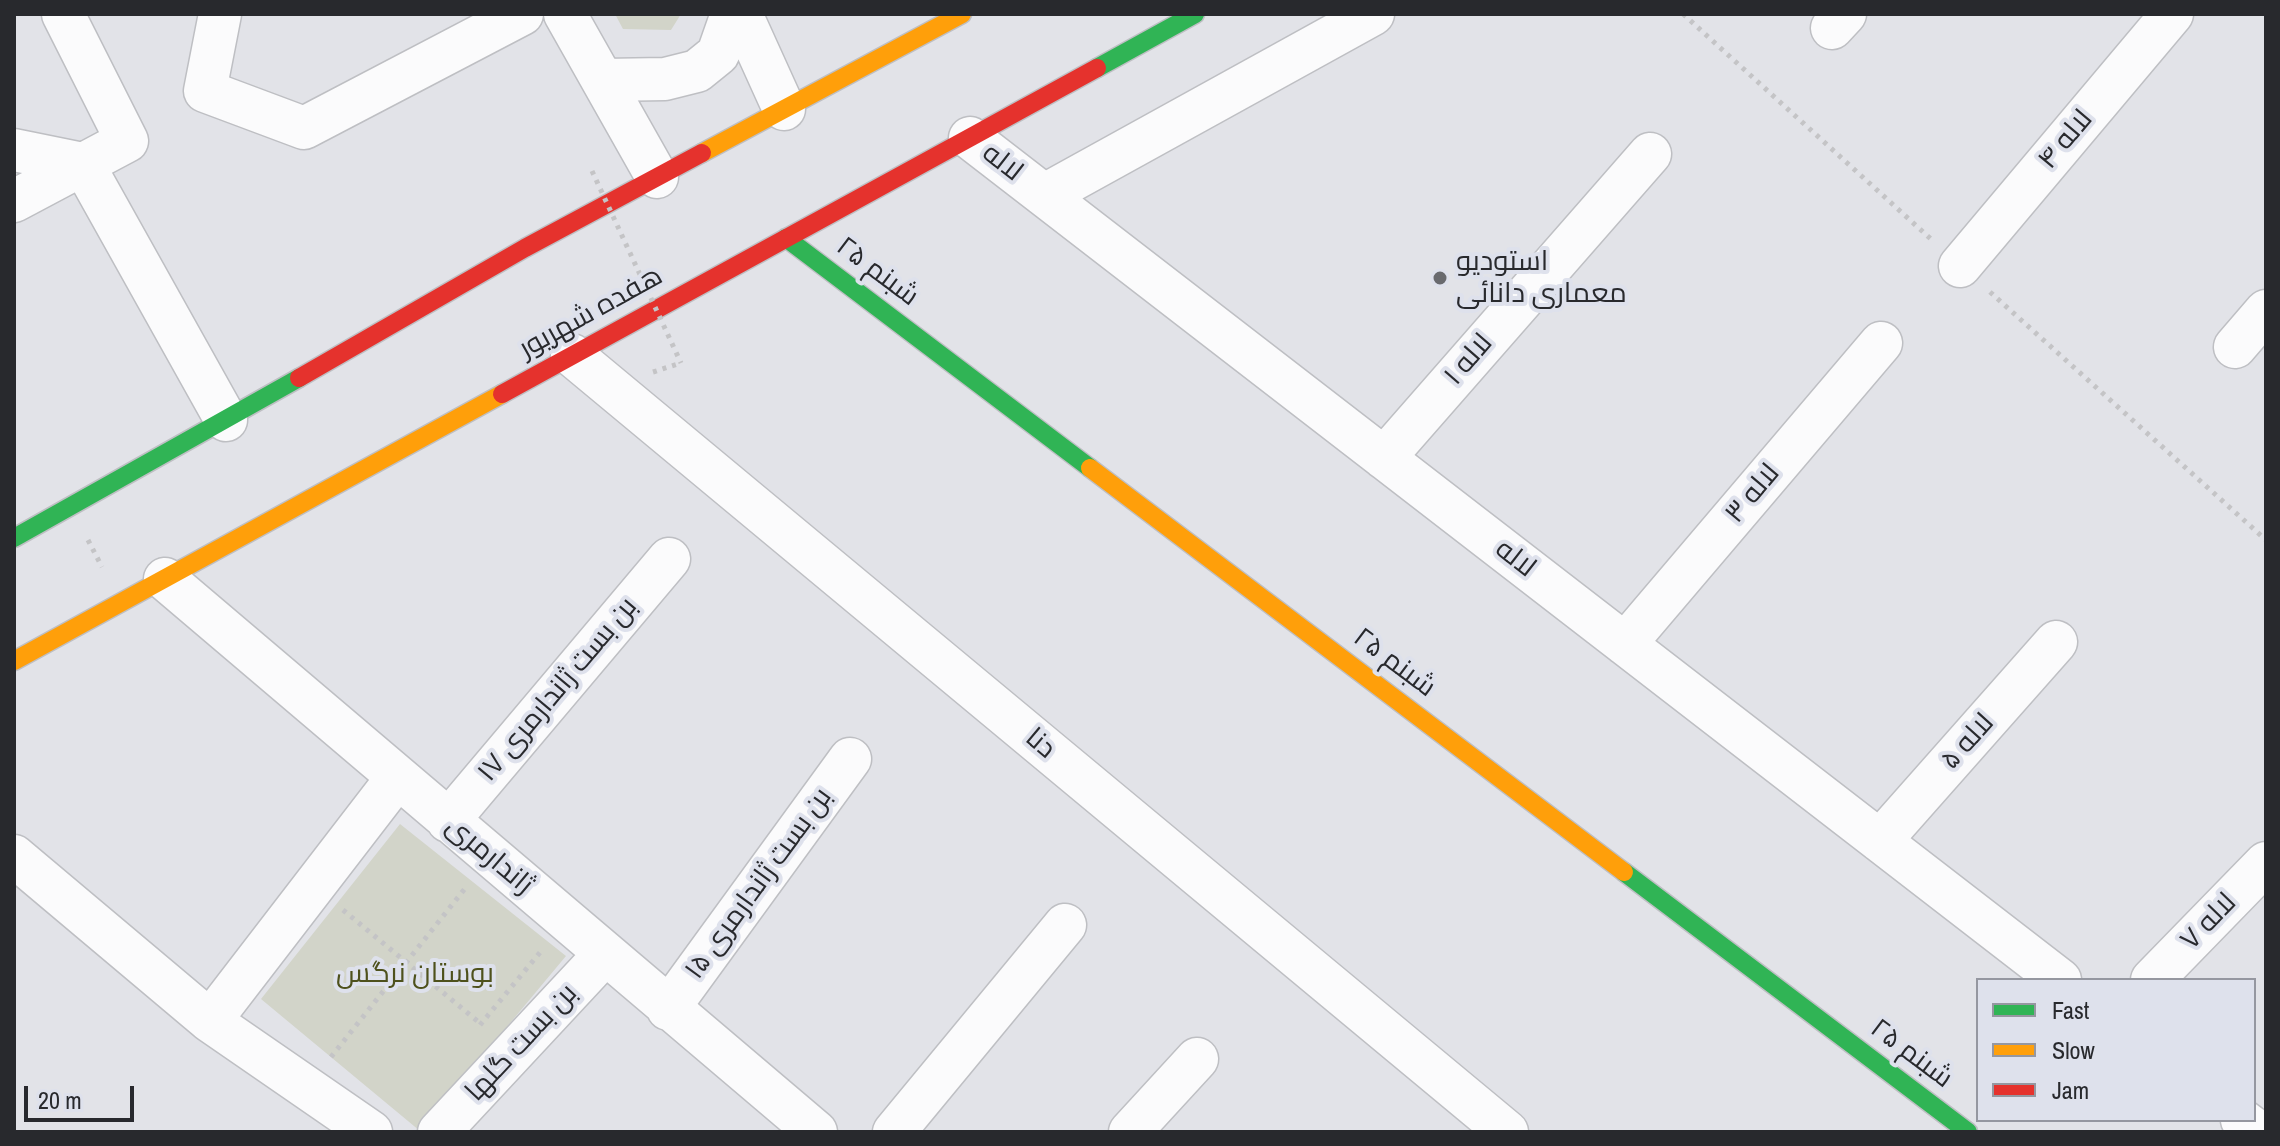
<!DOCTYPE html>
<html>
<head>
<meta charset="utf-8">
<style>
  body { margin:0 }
  #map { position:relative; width:2280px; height:1146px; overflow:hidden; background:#e2e3e8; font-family:"Archivo Narrow",sans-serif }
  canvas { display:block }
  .frame { position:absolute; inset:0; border:16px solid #28292d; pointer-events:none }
  .legend { position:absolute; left:1976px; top:978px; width:280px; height:144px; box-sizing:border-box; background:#dee1ec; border:2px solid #9597a0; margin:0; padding:10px 14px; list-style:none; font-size:24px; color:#28292d }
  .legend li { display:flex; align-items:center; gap:16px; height:40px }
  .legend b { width:40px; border:2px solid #9597a0 }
  .scale { position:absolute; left:24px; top:1086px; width:110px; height:36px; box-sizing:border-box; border:4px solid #28292d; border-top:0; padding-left:10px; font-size:24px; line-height:28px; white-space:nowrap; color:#28292d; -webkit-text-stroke:6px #dee1ec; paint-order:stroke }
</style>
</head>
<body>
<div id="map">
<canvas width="2280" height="1146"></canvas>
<div class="frame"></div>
<ul class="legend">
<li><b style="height:10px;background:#30b455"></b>Fast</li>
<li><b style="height:10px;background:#ff9f0a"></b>Slow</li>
<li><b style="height:10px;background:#e5322d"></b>Jam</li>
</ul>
<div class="scale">20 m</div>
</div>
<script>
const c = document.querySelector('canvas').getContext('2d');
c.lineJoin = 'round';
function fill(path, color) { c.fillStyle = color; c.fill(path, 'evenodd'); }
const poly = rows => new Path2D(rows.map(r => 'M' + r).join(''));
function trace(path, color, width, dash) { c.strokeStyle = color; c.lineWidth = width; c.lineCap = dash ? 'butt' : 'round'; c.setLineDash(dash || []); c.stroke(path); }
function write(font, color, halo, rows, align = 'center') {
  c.font = font + ' "Archivo Narrow",Cairo,sans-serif'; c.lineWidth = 8; c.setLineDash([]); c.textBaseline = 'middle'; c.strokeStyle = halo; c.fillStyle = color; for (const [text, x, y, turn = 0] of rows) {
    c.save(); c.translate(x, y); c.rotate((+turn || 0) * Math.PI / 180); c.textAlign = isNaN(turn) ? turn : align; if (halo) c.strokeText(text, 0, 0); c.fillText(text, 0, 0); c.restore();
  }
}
const green = poly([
  [615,14,681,14,671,30,623,29],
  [400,824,566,956,420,1131,261,999]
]);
const path = poly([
  [1683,14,1932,240],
  [1990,292,2266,540],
  [653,372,681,363],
  [88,540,102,567],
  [343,910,481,1024],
  [480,1025,542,950],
  [331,1057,467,886]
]);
const street = poly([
  [220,14,205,91,304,128,522,14],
  [565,14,657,177],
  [741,14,784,109],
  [1832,28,1845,14],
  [604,80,665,79,697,71,718,54,732,14],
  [970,138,2060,980],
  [14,150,83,164,226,420],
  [1045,195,1373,14],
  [14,201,127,141,63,14],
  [1960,266,2172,14],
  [2235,347,2266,311],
  [572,355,1507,1132],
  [1384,458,1650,154],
  [165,579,816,1132],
  [1625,644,1881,343],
  [448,821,669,559],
  [1880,841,2056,642],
  [14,856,210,1021,397,778],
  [2152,980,2266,863],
  [668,1009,850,759],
  [210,1021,371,1132],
  [2242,1120,2258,1132],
  [439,1132,604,955],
  [894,1132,1065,925],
  [1130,1132,1197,1059]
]);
const fast = poly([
  [1097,68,1195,14],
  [786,238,1090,468],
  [14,538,299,378],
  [1624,872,1968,1132]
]);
const slow = poly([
  [702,153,962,14],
  [1090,468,1624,872],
  [14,661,502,394]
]);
const jam = poly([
  [299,378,525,248,702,153],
  [502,394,1097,68]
]);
const pathBridge = poly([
  [592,171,681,363]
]);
const markers = [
  [1440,278,8,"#696a6e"]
];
const streetNames = [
  ["لاله ۴",2066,140,-50],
  ["لاله",1002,163,38],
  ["شبنم ۲۵",877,272,37],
  ["هفده شهریور",591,313,-29],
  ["لاله ۱",1469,360,-49],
  ["لاله ۳",1753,494,-50],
  ["لاله",1515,559,38],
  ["شبنم ۲۵",1394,663,37],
  ["بن بست ژاندارمری ۱۷",558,690,-50],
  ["لاله ۵",1968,742,-48],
  ["دنا",1040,744,40],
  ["ژاندارمری",489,856,40],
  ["بن بست ژاندارمری ۱۵",759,884,-54],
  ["لاله ۷",2209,922,-46],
  ["بن بست گلها",522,1043,-47],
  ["شبنم ۲۵",1911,1054,37]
];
const poiNames = [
  ["استودیو",1456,262],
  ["معماری دانائی",1456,294]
];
const parkNames = [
  ["بوستان نرگس",415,974]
];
fill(green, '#d2d4c9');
trace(street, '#bebfc3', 45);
trace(fast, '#bebfc3', 21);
trace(slow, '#bebfc3', 21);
trace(jam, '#bebfc3', 21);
trace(path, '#c4c4c6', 5, [4, 6]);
trace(street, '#fbfbfc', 42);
trace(fast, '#30b455', 18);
trace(slow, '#ff9f0a', 18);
trace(jam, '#e5322d', 18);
trace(pathBridge, '#c4c4c6', 5, [4, 6]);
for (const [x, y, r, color] of markers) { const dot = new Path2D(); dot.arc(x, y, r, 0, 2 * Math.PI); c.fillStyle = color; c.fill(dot); trace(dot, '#dee1ec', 3); }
write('28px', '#28292d', '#dee1ec', streetNames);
write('28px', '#28292d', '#dee1ec', poiNames, 'left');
write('28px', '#4e511c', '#dee1ec', parkNames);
</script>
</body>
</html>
